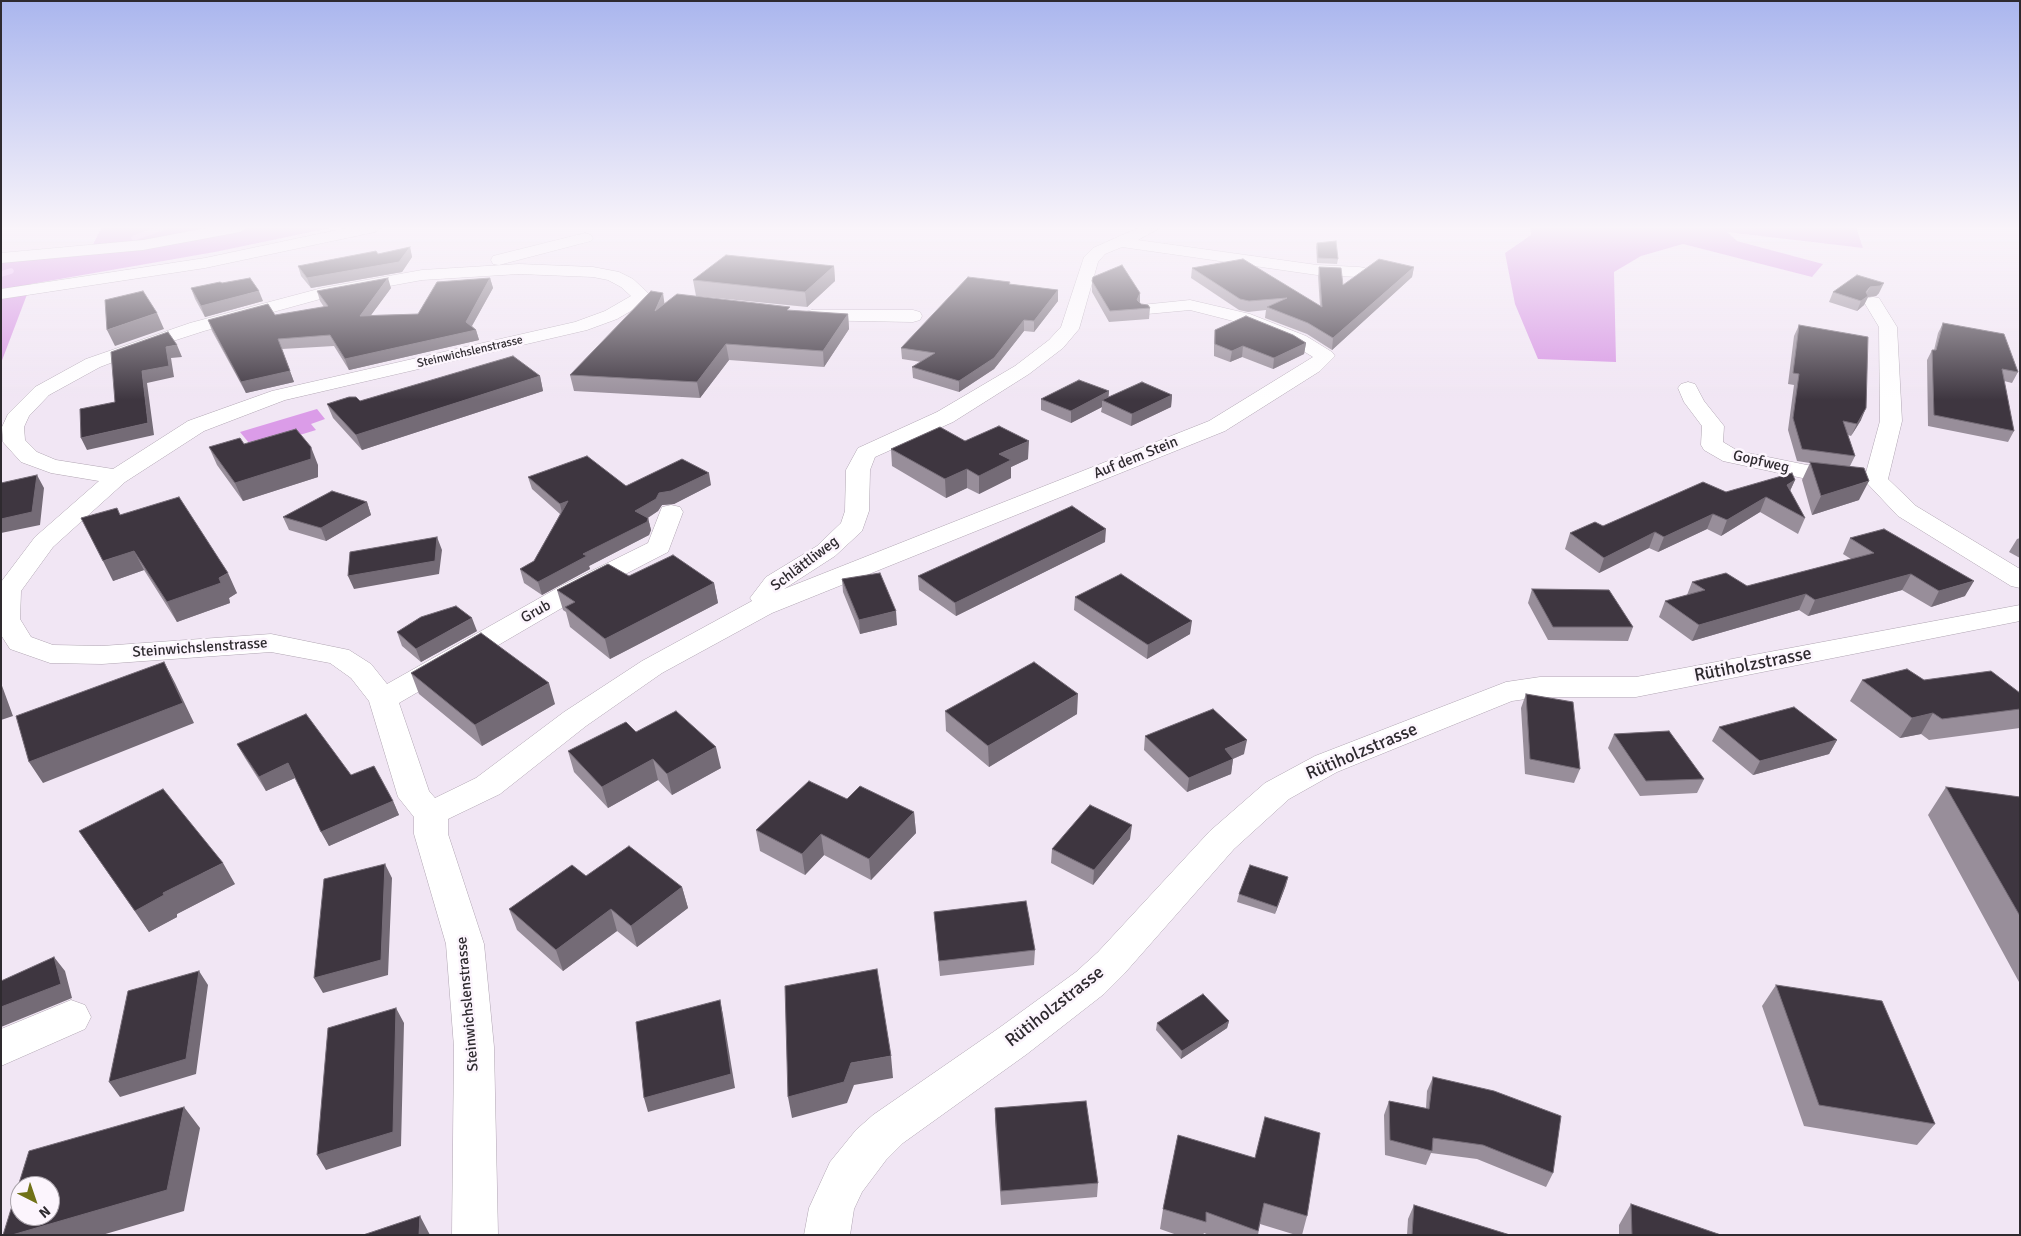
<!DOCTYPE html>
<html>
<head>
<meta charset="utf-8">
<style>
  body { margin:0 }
  #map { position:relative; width:2021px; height:1236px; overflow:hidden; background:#f1e6f4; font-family:Signika,sans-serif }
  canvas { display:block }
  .frame { position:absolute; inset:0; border:2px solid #2e2a2f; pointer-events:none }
  .north { position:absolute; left:10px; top:1176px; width:50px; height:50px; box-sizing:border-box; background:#fcf5fd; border:1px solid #aaa4ab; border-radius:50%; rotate:139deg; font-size:14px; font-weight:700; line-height:20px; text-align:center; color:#2e2a2f }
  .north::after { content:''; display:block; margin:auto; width:18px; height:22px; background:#717218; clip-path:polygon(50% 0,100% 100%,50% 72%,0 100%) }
</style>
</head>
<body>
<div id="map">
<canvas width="2021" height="1236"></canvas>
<div class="frame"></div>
<div class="north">N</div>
</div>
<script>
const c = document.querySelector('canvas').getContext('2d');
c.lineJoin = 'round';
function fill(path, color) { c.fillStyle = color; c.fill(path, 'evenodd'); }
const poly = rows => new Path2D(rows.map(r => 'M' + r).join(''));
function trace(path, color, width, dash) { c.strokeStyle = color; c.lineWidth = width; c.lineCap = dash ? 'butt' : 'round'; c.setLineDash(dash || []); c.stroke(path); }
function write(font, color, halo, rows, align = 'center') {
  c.font = font + ' Signika,sans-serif'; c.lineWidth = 5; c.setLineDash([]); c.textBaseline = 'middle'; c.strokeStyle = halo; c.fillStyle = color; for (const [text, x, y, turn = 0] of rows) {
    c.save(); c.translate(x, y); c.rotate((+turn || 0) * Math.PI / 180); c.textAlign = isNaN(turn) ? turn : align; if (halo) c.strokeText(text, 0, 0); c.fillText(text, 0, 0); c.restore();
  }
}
const green = poly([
  [317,409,325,419,311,424,316,430,254,449,240,432]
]);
const forest = poly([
  [102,227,335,227,215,252,31,284,1,363,1,262,89,252],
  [1530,227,1856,227,1863,248,1727,232,1737,241,1823,264,1812,277,1683,244,1641,256,1614,272,1616,362,1538,359,1515,304,1505,253,1531,235]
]);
const stream = poly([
  [134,238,165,227],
  [1,274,11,271]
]);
const minor = poly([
  [1140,227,1162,227,1138,240,1317,265,1359,267,1365,268,1368,272,1365,276,1359,277,1317,275,1122,247,1105,254,1098,262,1079,329,1063,348,1029,374,953,422,875,457,870,470,869,511,862,531,835,556,784,589,1209,421,1313,357,1292,344,1237,322,1190,310,1147,314,1141,313,1138,309,1141,305,1190,300,1250,314,1306,336,1332,352,1335,356,1320,371,1225,431,772,613,662,673,586,726,500,794,448,819,448,834,484,944,494,1047,498,1235,452,1235,454,1047,446,944,414,834,414,817,398,797,369,701,351,678,330,663,271,652,102,664,50,663,10,649,1,635,1,582,35,537,99,481,51,473,21,462,3,442,2,427,8,414,35,387,86,359,190,323,322,288,422,270,519,264,593,267,619,272,633,279,648,293,651,297,648,301,617,319,587,330,285,400,204,431,125,482,53,547,21,591,20,619,31,637,53,645,102,646,271,634,349,650,371,664,387,684,561,586,648,543,662,507,671,505,680,507,683,512,668,552,579,598,399,703,429,791,435,798,476,778,564,712,642,661,752,601,750,598,766,577,817,546,841,523,845,511,846,470,858,448,937,412,1015,366,1049,340,1061,327,1084,257,1093,248,1140,227],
  [519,274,593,277,608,280,621,287,631,296,605,311,575,322,272,391,188,421,113,469,56,460,37,452,25,440,24,427,29,416,49,395,100,367,142,351,204,331,324,298,422,280,519,274],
  [585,233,591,235,593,238,591,241,499,265,493,264,491,260,493,256,585,233],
  [1873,297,1879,298,1897,327,1902,421,1888,479,1916,506,2020,569,2020,588,2011,586,1898,516,1864,480,1880,421,1879,327,1864,302,1867,298,1873,297],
  [812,310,913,310,920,312,922,316,920,320,913,322,805,320,803,316,805,312,812,310],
  [1688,382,1695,384,1704,401,1724,426,1723,442,1738,451,1807,465,1842,469,1850,471,1854,476,1850,481,1842,483,1807,479,1723,461,1704,450,1701,445,1702,426,1684,402,1678,388,1681,384,1688,382],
  [2020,605,2020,621,1636,697,1540,697,1512,701,1337,772,1289,799,1234,849,1124,974,1104,994,1027,1054,903,1143,886,1160,862,1192,854,1209,850,1235,804,1235,809,1208,830,1162,856,1130,873,1115,999,1028,1076,972,1098,952,1210,831,1265,783,1315,756,1506,682,1540,677,1636,677,2020,605],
  [71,1000,85,1005,91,1017,85,1029,1,1066,1,1029,71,1000]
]);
const secondary = poly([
  [212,227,248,227,240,232,143,250,1,263,1,253,143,240,212,227],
  [351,227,383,227,375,232,205,268,1,299,1,289,205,258,351,227]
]);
const wall = poly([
  [1317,243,1338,259,1337,264,1317,263,1316,247],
  [410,247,412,257,402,272,311,288,301,276,298,266,378,254],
  [834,266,835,281,807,307,696,296,693,280],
  [1319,267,1343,285,1414,267,1412,277,1332,350,1307,334,1265,318,1266,310,1248,312,1239,310,1191,278,1192,268,1320,306,1318,277],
  [490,278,493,288,472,326,476,330,479,340,349,370,334,346,282,349,294,382,246,393,212,331,208,320,275,315,324,307,320,301,317,291,391,288,371,315,418,314],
  [1092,281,1140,293,1140,302,1141,304,1150,308,1149,319,1109,322,1092,292],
  [222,283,263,301,205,317,195,299,191,288],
  [1010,284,1058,290,1058,301,1034,332,1024,331,994,369,959,392,913,378,912,367,921,362,902,359,901,348],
  [1833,292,1879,293,1876,296,1868,297,1864,305,1857,311,1829,302],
  [665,304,848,314,849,329,824,367,729,360,700,398,574,391,570,375],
  [1943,323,2018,372,2012,383,2004,381,2014,431,2008,442,1928,426,1927,360,1932,350,1934,350,1938,333],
  [1799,325,1861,420,1851,436,1848,435,1855,456,1850,466,1859,500,1812,515,1802,480,1810,463,1797,461,1788,430,1794,385,1788,384,1794,336],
  [1215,330,1306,343,1304,354,1273,369,1242,357,1230,362,1214,356,1214,341],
  [540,376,543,391,362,450,333,418,327,404,360,401],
  [1109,391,1108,397,1172,395,1171,407,1131,426,1101,412,1102,407,1071,423,1041,410,1041,399],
  [965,441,1028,459,1011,467,1011,478,979,494,967,488,946,498,892,466,891,449],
  [244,444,318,465,318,477,243,501,217,465,209,447],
  [528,477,626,486,711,485,674,504,662,505,658,511,648,518,651,530,649,535,589,566,590,569,542,595,524,583,520,569,534,561,560,514,532,489],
  [1795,480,1790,491,1805,518,1798,534,1760,512,1721,536,1707,529,1658,552,1649,548,1599,573,1565,549,1570,533,1603,526,1726,492],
  [367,502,371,515,326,541,289,530,283,517],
  [120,515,237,593,229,598,230,603,177,622,144,570,113,581],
  [1850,538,1965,596,1931,607,1902,590,1808,616,1799,610,1692,641,1659,617,1665,601,1687,595,1692,582,1747,586,1851,559,1843,554],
  [2020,538,2020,558,2009,552,2017,539],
  [1105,542,956,616,919,590,918,576],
  [629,576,714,583,718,603,610,659,570,627,566,612,563,610,557,590],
  [842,579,897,625,860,634,843,592],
  [1532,589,1633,627,1628,641,1548,640,1528,603],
  [1075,597,1190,634,1147,659,1074,610],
  [477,631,421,662,402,646,397,632],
  [411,673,555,704,482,746,419,694],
  [1862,680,1924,680,2020,693,2020,728,1929,740,1921,734,1900,738,1850,701],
  [1526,694,1580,769,1574,783,1525,774,1521,708],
  [945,711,1077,714,989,767,946,731],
  [1719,727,1837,740,1829,754,1753,775,1712,741],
  [636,732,721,768,672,795,658,780,608,808,574,772,568,751],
  [1614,734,1704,779,1697,793,1640,796,1608,748],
  [1145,736,1244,754,1233,759,1231,774,1187,792,1144,750],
  [237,744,351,775,393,801,399,815,329,846,295,778,266,791,245,758],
  [1946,787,2020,797,2020,982,2019,982,1928,815],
  [847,799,914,812,916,833,871,880,824,855,805,875,760,851,756,830],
  [79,831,235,884,177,914,177,917,149,932],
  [1130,839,1093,885,1051,863,1052,849],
  [586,876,682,887,688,908,637,947,617,931,563,971,517,930,509,909],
  [1286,885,1275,914,1237,902,1239,894],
  [934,912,1035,950,1034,965,940,976],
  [1776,985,1935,1124,1917,1145,1804,1126,1762,1006],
  [1229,1021,1227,1028,1181,1059,1156,1030,1157,1023],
  [1433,1077,1553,1173,1546,1187,1477,1159,1431,1153,1426,1165,1385,1155,1384,1115,1389,1101,1426,1108,1427,1091],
  [995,1108,1098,1183,1097,1197,1001,1205,995,1122],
  [1178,1135,1307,1216,1302,1235,1296,1235,1260,1224,1258,1235,1209,1235,1204,1233,1203,1235,1177,1235,1160,1229,1163,1209],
  [1631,1204,1721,1235,1619,1235,1619,1225],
  [1414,1205,1510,1235,1407,1235,1408,1219]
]);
const shadedWall = poly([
  [410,247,412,257,402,272,311,288,307,278],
  [834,266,835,281,807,307,805,292],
  [1414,267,1412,277,1332,350,1333,338],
  [388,278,391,288,363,326,360,316],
  [490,278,493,288,469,331,476,330,479,340,349,370,345,359,466,322],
  [1884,283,1879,293,1876,296,1868,297,1864,305,1857,311,1861,301,1870,287],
  [1058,290,1058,301,1034,332,1034,321],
  [259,291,263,301,205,317,201,306],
  [663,293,665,307,655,311],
  [1140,293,1140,304,1136,310,1137,300],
  [157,313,164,329,115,346,107,330],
  [848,314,849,329,824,367,823,351],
  [1024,320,1024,331,994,369,959,392,959,381],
  [278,339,294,382,246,393,241,382],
  [1306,343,1304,354,1273,369,1274,358],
  [726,344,729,360,700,398,697,382],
  [177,345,182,357,171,358,174,377,147,383,154,435,87,450,81,438,148,423,142,371,166,347],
  [1243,346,1242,357,1230,362,1232,351],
  [540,376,543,391,362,450,356,435],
  [1109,391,1108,403,1102,400,1102,407,1071,423,1071,411],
  [1172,395,1171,407,1131,426,1132,414],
  [1866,408,1861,420,1851,436,1857,424],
  [1029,441,1028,459,1011,467,1011,478,979,494,979,476,999,454],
  [311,447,318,465,318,477,243,501,235,483],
  [967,469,967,488,946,498,945,479],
  [709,473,711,485,674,504,662,505,658,511,638,524,635,511,659,493],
  [37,475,44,488,40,525,1,533,1,519],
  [1795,480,1788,495,1787,485],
  [1869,481,1859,500,1812,515,1821,496],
  [1766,497,1760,512,1721,536,1727,520],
  [568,501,563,517,560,504],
  [367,502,371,515,326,541,321,528],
  [1713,514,1707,529,1658,552,1664,537],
  [648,518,651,530,649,535,589,566,590,569,542,595,538,582,583,554],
  [1106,529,1105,542,956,616,955,603],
  [1655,532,1649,548,1599,573,1604,558],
  [437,537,442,550,439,574,354,589,348,576],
  [134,551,144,570,113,581,103,561],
  [228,573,237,593,229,598,230,603,177,622,167,602,219,578],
  [1911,574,1902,590,1808,616,1815,600],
  [1974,581,1965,596,1931,607,1939,591],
  [714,583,718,603,610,659,605,639],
  [1806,594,1799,610,1692,641,1699,625],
  [896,611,897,625,860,634,859,620],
  [472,618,477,631,421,662,416,649],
  [1192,621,1190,634,1147,659,1148,645],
  [164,662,175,683,194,723,43,783,29,762],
  [1,683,13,716,1,720],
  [549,683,555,704,482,746,475,725],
  [1078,694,1077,714,989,767,988,746],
  [1933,713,1921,734,1900,738,1912,718],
  [1247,740,1244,754,1223,763,1225,749],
  [1837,740,1829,754,1753,775,1760,761],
  [716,747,721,768,672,795,667,774],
  [653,759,658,780,608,808,602,787],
  [1233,759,1231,774,1187,792,1189,778],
  [288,763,295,778,266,791,259,777],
  [393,801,399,815,329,846,321,832],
  [914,812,916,833,871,880,869,859],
  [1132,825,1130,839,1093,885,1094,870],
  [821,834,824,855,805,875,802,854],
  [223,863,235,884,177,914,177,917,149,932,135,911,163,893],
  [385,864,392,878,388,975,323,993,314,978],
  [1288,877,1286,885,1275,914,1277,907],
  [682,887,688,908,637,947,631,926],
  [611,909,617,931,563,971,556,950],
  [54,957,65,971,72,998,1,1027,1,1007],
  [199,971,208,985,196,1074,120,1097,109,1082],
  [720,1000,723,1015,735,1088,648,1112,644,1098],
  [396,1008,404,1023,401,1146,326,1170,317,1155],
  [1229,1021,1227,1028,1181,1059,1182,1051],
  [891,1056,893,1078,854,1085,847,1103,792,1118,788,1097,851,1063],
  [184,1107,200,1128,184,1211,102,1235,12,1235],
  [420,1216,430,1235,419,1235]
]);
const building = poly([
  [1336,241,1338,259,1318,258,1317,243,1336,241],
  [410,247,399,262,307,278,298,266,376,251,378,254,410,247],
  [726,255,834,266,805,292,693,280,726,255],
  [1243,259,1322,307,1319,267,1341,268,1343,285,1379,259,1414,267,1333,338,1308,323,1267,307,1287,298,1249,301,1240,299,1192,268,1243,259],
  [1122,265,1140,293,1137,300,1141,304,1148,305,1150,308,1110,311,1092,281,1093,277,1122,265],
  [1857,275,1884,283,1880,286,1870,287,1866,292,1868,296,1861,301,1833,292,1857,275],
  [968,277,1010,282,1009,284,1058,290,1034,321,1024,320,994,358,959,381,912,367,935,353,901,348,968,277],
  [250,278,259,291,201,306,191,288,220,282,222,283,250,278],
  [388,278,360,316,418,314,437,282,490,278,466,322,476,330,345,359,330,335,278,339,290,371,241,382,208,320,268,304,275,315,328,306,317,291,388,278],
  [143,291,157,313,107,330,105,300,143,291],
  [651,291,663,293,655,311,677,294,790,307,787,310,848,314,823,351,726,344,697,382,570,375,651,291],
  [1246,316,1293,335,1306,343,1274,358,1243,346,1232,351,1215,344,1215,330,1246,316],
  [1943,323,2004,334,2018,372,2002,369,2014,431,1934,415,1932,350,1936,350,1943,323],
  [1799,325,1868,337,1866,408,1857,424,1843,421,1855,456,1802,449,1793,418,1799,374,1793,373,1799,325],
  [168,332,177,345,166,347,169,366,142,371,148,423,81,438,80,409,115,402,111,352,168,332],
  [513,356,540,376,356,435,327,404,349,397,356,397,360,401,513,356],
  [1079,380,1109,391,1071,411,1041,399,1079,380],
  [1142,382,1172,395,1132,414,1102,400,1142,382],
  [999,426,1029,441,999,454,1011,460,979,476,967,469,945,479,891,449,940,427,965,441,999,426],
  [296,429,311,447,311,459,235,483,209,447,240,438,244,444,296,429],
  [587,456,626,486,682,459,709,473,671,491,659,493,656,499,635,511,648,518,647,522,583,554,587,556,538,582,520,569,534,561,568,501,560,504,528,477,587,456],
  [1810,462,1864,468,1869,481,1821,496,1810,462],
  [1792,473,1795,480,1787,485,1805,518,1766,497,1727,520,1713,514,1664,537,1655,532,1604,558,1570,533,1595,522,1603,526,1703,482,1726,492,1792,473],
  [37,475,32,512,1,519,1,483,37,475],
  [332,491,367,502,321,528,283,517,332,491],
  [179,497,228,573,219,578,221,583,167,602,134,551,103,561,81,518,117,508,120,515,179,497],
  [1072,506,1106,529,955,603,918,576,1072,506],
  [1884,529,1974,581,1939,591,1911,574,1815,600,1806,594,1699,625,1665,601,1705,590,1692,582,1726,573,1747,586,1874,553,1850,538,1884,529],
  [437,537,435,561,348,576,350,552,437,537],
  [673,555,714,583,605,639,565,607,575,602,557,590,608,564,629,576,673,555],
  [880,573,896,611,859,620,842,579,880,573],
  [1121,574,1192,621,1148,645,1075,597,1121,574],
  [1532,589,1609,590,1633,627,1553,627,1532,589],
  [456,606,472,618,416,649,397,632,421,617,456,606],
  [481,633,549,683,475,725,411,673,481,633],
  [164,662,183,703,29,762,16,716,164,662],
  [1034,662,1078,694,988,746,945,711,1034,662],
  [1907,669,1924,680,1991,671,2020,693,2020,709,1942,719,1933,713,1912,718,1862,680,1907,669],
  [1526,694,1573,702,1580,769,1530,759,1526,694],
  [1794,707,1837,740,1760,761,1719,727,1794,707],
  [1213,709,1247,740,1225,749,1233,759,1189,778,1145,736,1213,709],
  [676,711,716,747,667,774,653,759,602,787,568,751,626,722,636,732,676,711],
  [306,714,351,775,374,766,393,801,321,832,288,763,259,777,237,744,306,714],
  [1669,731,1704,779,1646,781,1614,734,1669,731],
  [809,781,847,799,860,786,914,812,869,859,821,834,802,854,756,830,809,781],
  [1946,787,2020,797,2020,916,1946,787],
  [163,789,223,863,163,893,164,895,135,911,79,831,163,789],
  [1090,805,1132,825,1094,870,1052,849,1090,805],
  [629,846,682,887,631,926,611,909,556,950,509,909,572,865,586,876,629,846],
  [385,864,381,960,314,978,324,879,385,864],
  [1250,865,1288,877,1277,907,1239,894,1250,865],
  [1026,901,1035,950,939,961,934,912,1026,901],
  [54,957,61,984,1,1007,1,981,54,957],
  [877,969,891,1056,851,1063,844,1082,788,1097,785,986,877,969],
  [199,971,186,1059,109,1082,128,991,199,971],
  [1776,985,1882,1001,1935,1124,1819,1105,1776,985],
  [1203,994,1229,1021,1182,1051,1157,1023,1203,994],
  [720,1000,731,1074,644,1098,636,1022,720,1000],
  [396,1008,393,1132,317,1155,328,1028,396,1008],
  [1433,1077,1494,1091,1561,1116,1553,1173,1483,1145,1433,1138,1432,1151,1390,1140,1389,1101,1429,1109,1433,1077],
  [1086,1101,1098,1183,1001,1191,995,1108,1086,1101],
  [184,1107,167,1190,12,1235,3,1235,29,1151,184,1107],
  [20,1186,50,1186,50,1216,20,1216,20,1186],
  [1265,1117,1320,1133,1307,1216,1264,1203,1258,1231,1206,1212,1206,1222,1163,1209,1178,1135,1255,1158,1265,1117],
  [1631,1204,1721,1235,1632,1235,1631,1204],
  [1414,1205,1510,1235,1412,1235,1414,1205],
  [420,1216,419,1235,363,1235,420,1216]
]);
const farStreetnames = [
  ["Steinwichslenstrasse",470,352,-13]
];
const streetNames = [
  ["Auf dem Stein",1136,458,-22],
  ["Gopfweg",1761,462,13],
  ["Schlättliweg",805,564,-37],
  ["Grub",536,612,-29],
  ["Steinwichslenstrasse",200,648,-4],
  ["Steinwichslenstrasse",468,1004,-95]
];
const nearStreetnames = [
  ["Rütiholzstrasse",1753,665,-11],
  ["Rütiholzstrasse",1362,752,-23],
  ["Rütiholzstrasse",1055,1007,-38]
];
fill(green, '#db9ce8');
fill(forest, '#d796e4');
trace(stream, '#edb8f8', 5.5);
trace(minor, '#b0a5b2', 1);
trace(secondary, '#b0a5b2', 1);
fill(minor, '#fff');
fill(secondary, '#fff');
fill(wall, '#988e9a');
fill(shadedWall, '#746b76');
fill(building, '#3e3640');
trace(building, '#746b76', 1);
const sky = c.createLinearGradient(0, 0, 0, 400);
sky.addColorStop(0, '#aab6ee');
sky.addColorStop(0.57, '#f9f4fa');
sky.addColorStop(1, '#f9f4fa00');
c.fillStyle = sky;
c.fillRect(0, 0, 2021, 400);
write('12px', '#2e2a2f', '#fcf5fd', farStreetnames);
write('15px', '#2e2a2f', '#fcf5fd', streetNames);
write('18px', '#2e2a2f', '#fcf5fd', nearStreetnames);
</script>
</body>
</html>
